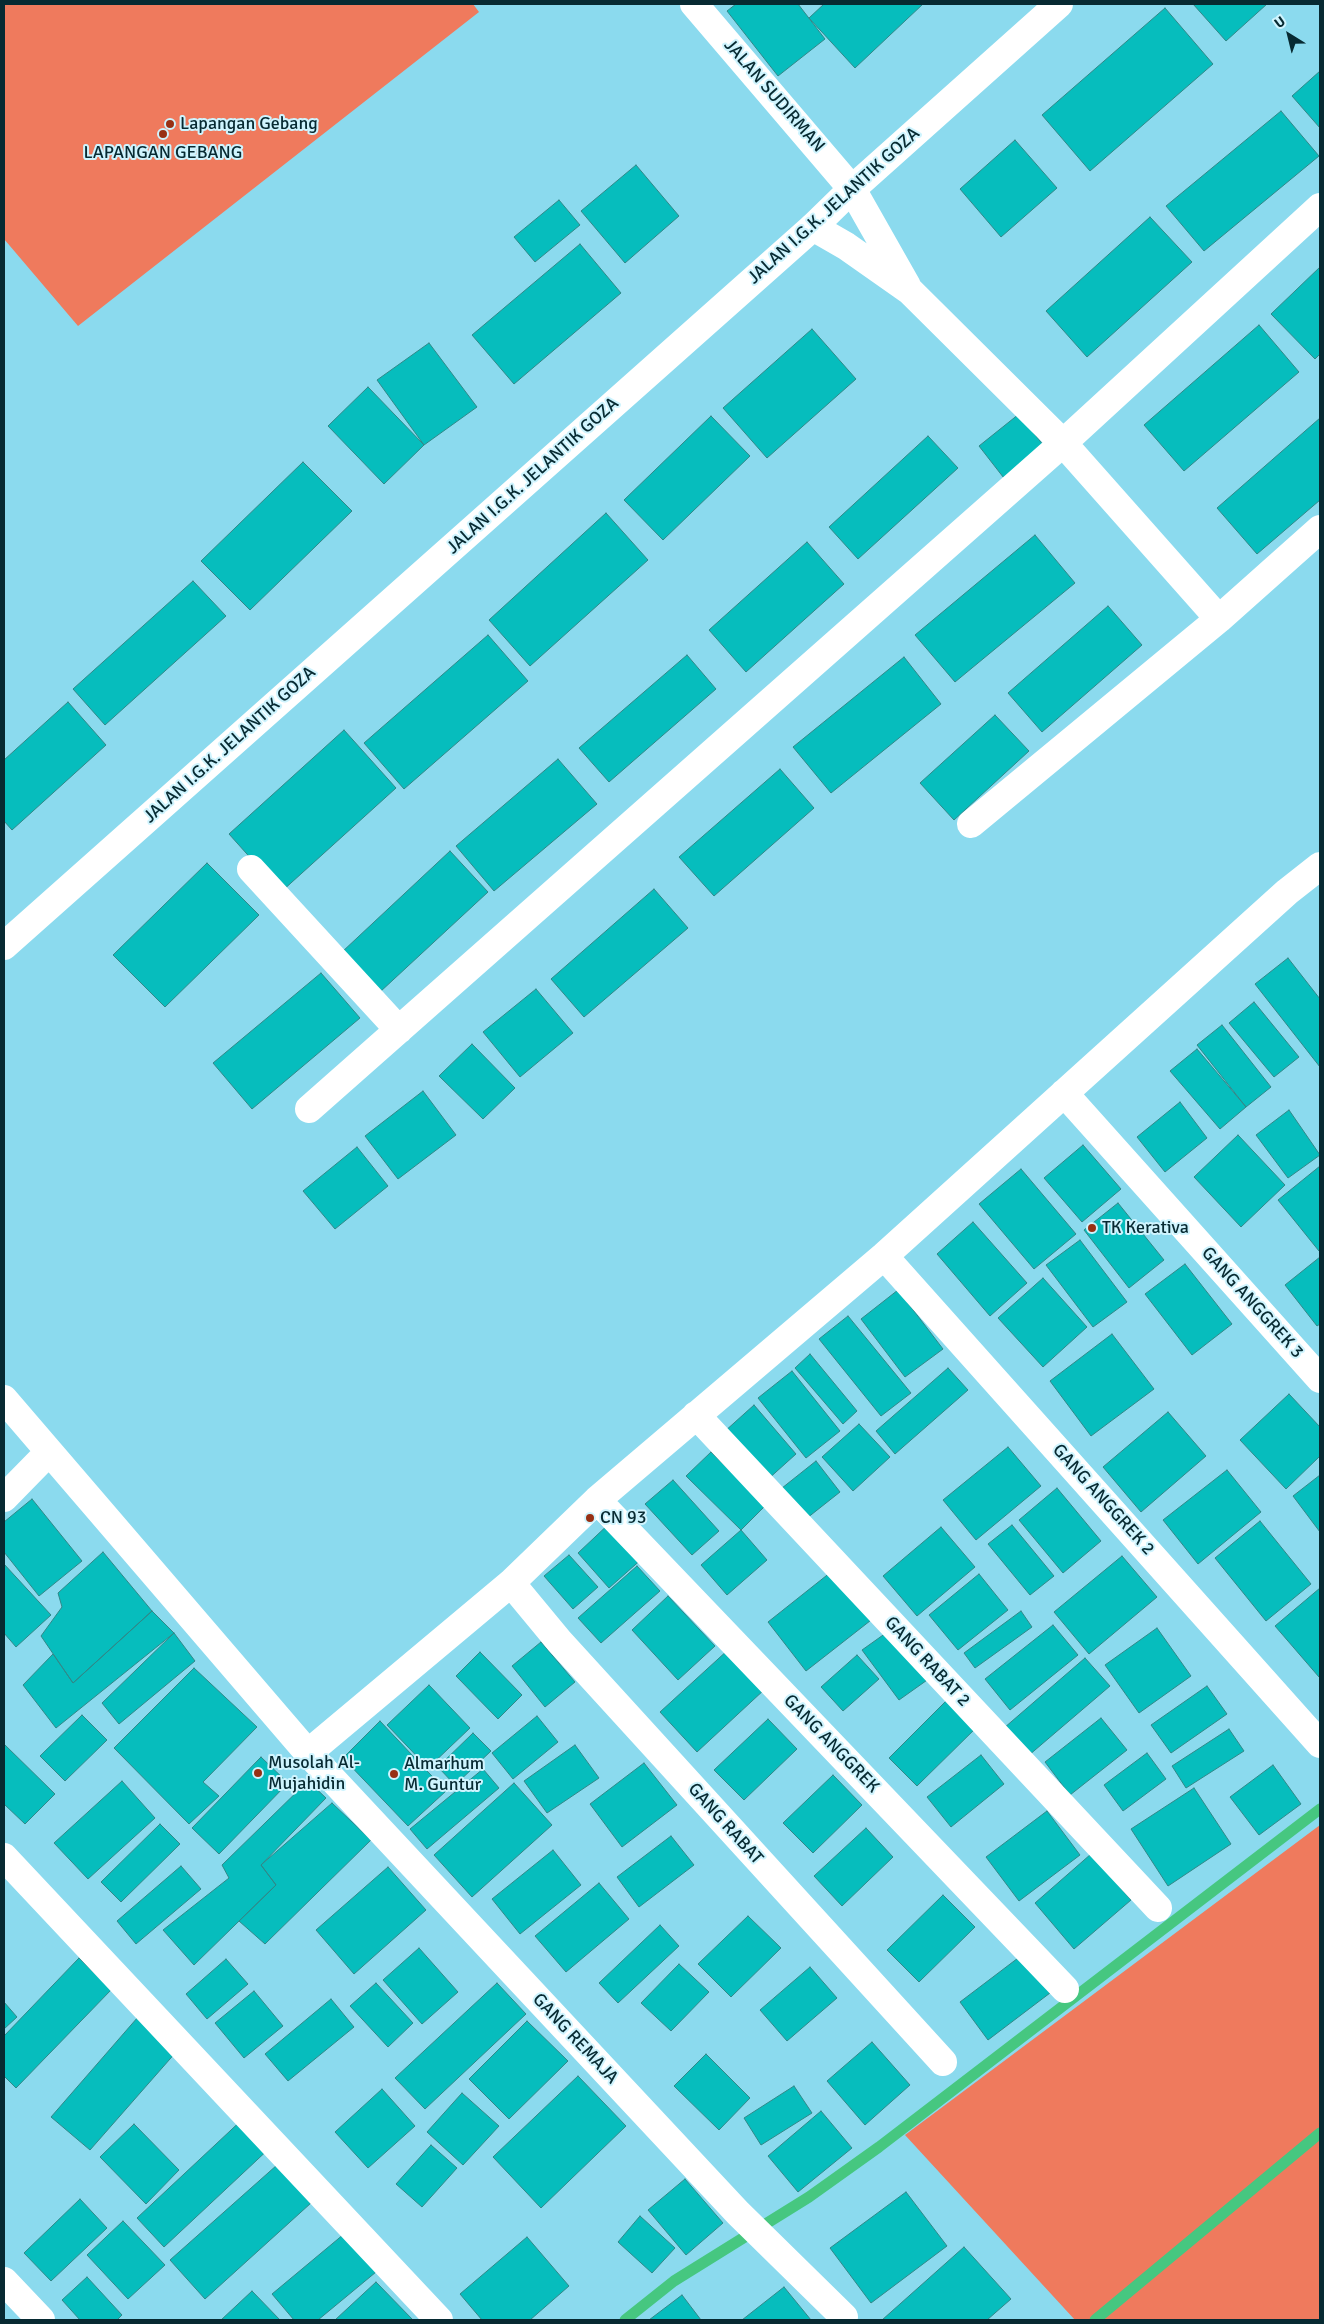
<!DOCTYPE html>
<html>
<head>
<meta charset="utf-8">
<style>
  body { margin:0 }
  #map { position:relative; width:1324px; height:2324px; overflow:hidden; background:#8bdaee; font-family:Signika,sans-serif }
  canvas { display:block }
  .frame { position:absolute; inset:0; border:5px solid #072a32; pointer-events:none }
  .north { position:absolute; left:1264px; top:10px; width:50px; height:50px; -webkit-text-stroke:4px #cff4fe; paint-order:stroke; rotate:324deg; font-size:14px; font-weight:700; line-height:20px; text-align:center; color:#072a32 }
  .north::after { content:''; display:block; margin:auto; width:18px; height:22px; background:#072a32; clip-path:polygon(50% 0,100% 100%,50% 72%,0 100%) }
</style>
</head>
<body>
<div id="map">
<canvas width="1324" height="2324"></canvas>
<div class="frame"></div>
<div class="north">U</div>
</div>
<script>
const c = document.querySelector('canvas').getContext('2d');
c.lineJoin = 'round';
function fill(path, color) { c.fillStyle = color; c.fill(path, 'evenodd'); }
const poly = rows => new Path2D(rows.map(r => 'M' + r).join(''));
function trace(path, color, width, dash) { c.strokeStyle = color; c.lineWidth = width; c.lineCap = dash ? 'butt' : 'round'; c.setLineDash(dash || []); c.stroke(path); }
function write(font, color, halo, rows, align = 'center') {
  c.font = font + ' Signika,sans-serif'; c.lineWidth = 4; c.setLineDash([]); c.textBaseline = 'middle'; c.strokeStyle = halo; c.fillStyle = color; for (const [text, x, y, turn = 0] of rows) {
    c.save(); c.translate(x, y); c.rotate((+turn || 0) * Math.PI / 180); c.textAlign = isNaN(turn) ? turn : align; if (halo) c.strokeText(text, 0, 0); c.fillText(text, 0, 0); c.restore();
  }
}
const green = poly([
  [4,4,473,4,479,12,78,326,4,239],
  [1320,1825,1320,2320,1075,2320,905,2135]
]);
const stream = poly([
  [625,2320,674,2281,809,2197,879,2147,1320,1809],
  [1095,2320,1320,2133]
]);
const building = poly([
  [736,4,798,4,825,39,778,76,727,11,736,4],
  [824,4,923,4,855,68,809,18,824,4],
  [1193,4,1267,4,1226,41,1193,4],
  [1165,8,1213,64,1090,171,1042,115,1165,8],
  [1320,71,1320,128,1292,96,1320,71],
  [1281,111,1319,156,1204,251,1166,206,1281,111],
  [1015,140,1057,188,1001,237,960,189,1015,140],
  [636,165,679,216,625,263,581,211,636,165],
  [559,200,580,225,535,262,514,237,559,200],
  [1150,217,1192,262,1087,357,1046,311,1150,217],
  [580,244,621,293,514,384,472,335,580,244],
  [1320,267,1320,354,1315,359,1271,314,1320,267],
  [1259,325,1299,372,1184,471,1144,425,1259,325],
  [812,329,856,379,767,458,723,408,812,329],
  [429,343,477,407,424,445,377,380,429,343],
  [368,387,424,445,384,484,328,426,368,387],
  [1019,414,1047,450,1007,482,979,446,1019,414],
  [711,416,750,456,663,540,624,500,711,416],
  [1320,418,1320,500,1257,554,1217,508,1320,418],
  [928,436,958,468,858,559,829,527,928,436],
  [303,462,352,511,250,610,201,561,303,462],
  [606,513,648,560,530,666,489,620,606,513],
  [1035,535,1075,583,955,682,915,635,1035,535],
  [807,542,844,584,746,672,709,630,807,542],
  [193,581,226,616,105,725,73,689,193,581],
  [1108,606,1142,645,1042,732,1008,693,1108,606],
  [488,635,528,681,404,789,364,743,488,635],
  [687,655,716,689,609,782,579,748,687,655],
  [904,657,941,704,831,793,793,747,904,657],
  [68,702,106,745,12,830,4,821,4,760,68,702],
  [995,715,1029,751,954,820,920,783,995,715],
  [344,730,396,788,281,892,229,834,344,730],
  [558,759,597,804,494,891,456,846,558,759],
  [780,769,814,808,714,896,679,857,780,769],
  [450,851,488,892,380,992,342,952,450,851],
  [207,863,259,915,165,1007,113,955,207,863],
  [654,889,688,928,584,1017,551,979,654,889],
  [1288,958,1320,999,1320,1067,1255,984,1288,958],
  [321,973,360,1018,252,1109,213,1063,321,973],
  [536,989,573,1033,520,1077,483,1032,536,989],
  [1254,1002,1299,1057,1274,1077,1229,1023,1254,1002],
  [1222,1025,1271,1087,1246,1107,1197,1045,1222,1025],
  [472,1044,515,1088,483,1119,439,1076,472,1044],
  [1197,1049,1246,1107,1220,1129,1170,1071,1197,1049],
  [423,1091,456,1135,398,1179,365,1136,423,1091],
  [1180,1102,1207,1138,1165,1172,1137,1137,1180,1102],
  [1289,1110,1320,1155,1288,1178,1256,1135,1289,1110],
  [1238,1135,1285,1185,1241,1227,1194,1177,1238,1135],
  [1083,1145,1121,1189,1082,1222,1044,1178,1083,1145],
  [357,1147,388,1186,335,1229,303,1191,357,1147],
  [1320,1166,1320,1249,1319,1251,1278,1200,1320,1166],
  [1021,1169,1076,1234,1034,1269,979,1204,1021,1169],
  [1118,1203,1164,1260,1129,1288,1084,1230,1118,1203],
  [973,1222,1027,1283,990,1316,937,1254,973,1222],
  [1080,1240,1127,1302,1093,1327,1046,1265,1080,1240],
  [1320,1257,1320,1324,1317,1326,1285,1285,1320,1257],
  [1185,1264,1232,1324,1192,1355,1145,1294,1185,1264],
  [1043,1278,1087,1327,1043,1367,998,1318,1043,1278],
  [898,1290,943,1349,905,1377,861,1319,898,1290],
  [848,1316,911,1393,881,1416,819,1339,848,1316],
  [1112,1334,1154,1389,1091,1436,1050,1381,1112,1334],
  [810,1354,857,1411,843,1424,795,1368,810,1354],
  [948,1368,968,1390,895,1454,876,1431,948,1368],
  [792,1371,840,1431,806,1458,758,1398,792,1371],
  [1289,1394,1320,1427,1320,1456,1286,1489,1240,1440,1289,1394],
  [754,1405,796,1454,766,1481,724,1432,754,1405],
  [1168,1412,1206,1456,1141,1512,1103,1467,1168,1412],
  [859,1424,890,1457,853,1491,822,1457,859,1424],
  [1008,1447,1041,1486,976,1540,943,1500,1008,1447],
  [711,1452,765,1506,741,1530,686,1476,711,1452],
  [816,1461,840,1492,802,1522,777,1492,816,1461],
  [1227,1470,1261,1512,1198,1564,1163,1520,1227,1470],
  [1320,1475,1320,1532,1293,1496,1320,1475],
  [673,1480,719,1531,692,1555,645,1504,673,1480],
  [1057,1488,1101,1541,1063,1573,1019,1520,1057,1488],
  [32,1499,82,1561,39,1596,4,1552,4,1522,32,1499],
  [612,1521,644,1557,609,1588,578,1553,612,1521],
  [1260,1521,1311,1584,1266,1621,1215,1558,1260,1521],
  [1012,1525,1054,1576,1030,1595,988,1544,1012,1525],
  [941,1527,975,1567,917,1616,883,1576,941,1527],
  [741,1530,767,1560,727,1595,701,1565,741,1530],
  [103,1552,152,1611,73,1683,41,1636,62,1607,58,1593,103,1552],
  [569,1555,598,1587,573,1609,544,1576,569,1555],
  [1122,1556,1157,1597,1089,1654,1054,1612,1122,1556],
  [4,1564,51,1615,16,1647,4,1633,4,1564],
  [637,1566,660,1591,601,1643,578,1618,637,1566],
  [836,1568,875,1617,806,1671,768,1622,836,1568],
  [979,1574,1008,1610,958,1650,929,1615,979,1574],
  [1320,1588,1320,1676,1319,1677,1275,1626,1320,1588],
  [668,1596,715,1646,678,1680,632,1630,668,1596],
  [152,1611,174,1633,56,1728,23,1685,53,1654,73,1683,152,1611],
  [1021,1611,1032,1627,975,1668,964,1653,1021,1611],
  [1053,1625,1078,1655,1010,1710,985,1679,1053,1625],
  [893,1628,930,1678,899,1700,862,1650,893,1628],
  [1157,1628,1191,1676,1139,1713,1105,1665,1157,1628],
  [174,1633,195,1661,119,1724,102,1703,174,1633],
  [541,1642,575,1682,545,1707,512,1666,541,1642],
  [729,1649,765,1689,697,1752,660,1712,729,1649],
  [480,1652,522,1695,498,1719,456,1676,480,1652],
  [857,1655,879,1679,843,1711,821,1687,857,1655],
  [1085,1658,1110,1686,1028,1756,1004,1728,1085,1658],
  [194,1668,257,1727,203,1782,219,1796,189,1824,114,1748,194,1668],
  [429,1685,470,1728,428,1768,387,1725,429,1685],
  [1207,1686,1227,1714,1171,1753,1151,1725,1207,1686],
  [951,1696,980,1724,917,1786,889,1758,951,1696],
  [82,1715,107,1740,65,1781,40,1756,82,1715],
  [537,1716,558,1742,513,1779,492,1753,537,1716],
  [1101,1718,1127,1750,1070,1795,1045,1762,1101,1718],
  [768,1719,797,1749,744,1800,714,1770,768,1719],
  [380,1721,446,1791,408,1826,343,1758,380,1721],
  [1229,1729,1244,1751,1186,1788,1172,1766,1229,1729],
  [473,1733,491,1751,455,1785,438,1767,473,1733],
  [4,1744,55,1794,25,1824,4,1804,4,1744],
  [575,1745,599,1778,547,1813,524,1781,575,1745],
  [1147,1753,1166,1779,1123,1811,1104,1785,1147,1753],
  [981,1755,1004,1784,951,1827,927,1797,981,1755],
  [261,1757,288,1783,219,1854,192,1828,261,1757],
  [644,1763,677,1805,622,1847,590,1804,644,1763],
  [1273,1765,1301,1804,1259,1835,1230,1797,1273,1765],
  [483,1769,499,1788,427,1849,410,1829,483,1769],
  [833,1775,862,1805,813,1853,783,1823,833,1775],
  [122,1781,155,1818,88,1879,54,1843,122,1781],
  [308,1781,326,1798,261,1865,276,1885,194,1965,163,1930,229,1878,222,1865,308,1781],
  [514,1783,552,1825,472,1897,434,1855,514,1783],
  [1194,1788,1231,1844,1168,1886,1131,1829,1194,1788],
  [332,1803,371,1840,265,1944,239,1921,276,1885,261,1865,332,1803],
  [1047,1811,1080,1855,1019,1901,986,1857,1047,1811],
  [160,1824,180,1844,121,1902,101,1882,160,1824],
  [866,1828,893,1857,842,1906,814,1876,866,1828],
  [671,1836,694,1865,639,1907,617,1877,671,1836],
  [553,1850,581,1885,520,1934,492,1899,553,1850],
  [1091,1854,1131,1900,1074,1949,1035,1903,1091,1854],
  [181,1866,201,1889,136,1944,117,1921,181,1866],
  [388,1867,426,1910,354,1974,316,1930,388,1867],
  [599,1883,629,1919,566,1972,535,1936,599,1883],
  [943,1895,975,1927,919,1982,887,1950,943,1895],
  [748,1916,781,1948,731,1997,698,1964,748,1916],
  [660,1925,679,1946,618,2003,599,1983,660,1925],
  [419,1948,458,1992,422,2024,383,1980,419,1948],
  [1022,1955,1050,1993,988,2040,960,2002,1022,1955],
  [79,1958,111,1990,16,2088,4,2076,4,2036,79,1958],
  [226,1959,248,1984,207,2019,186,1994,226,1959],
  [679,1964,709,1992,671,2031,641,2003,679,1964],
  [810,1967,837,1998,787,2041,760,2010,810,1967],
  [376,1983,413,2023,388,2047,350,2006,376,1983],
  [497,1983,526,2014,425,2109,395,2078,497,1983],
  [254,1991,283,2026,244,2058,215,2023,254,1991],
  [331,1999,354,2027,288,2081,265,2054,331,1999],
  [4,2002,17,2017,4,2029,4,2002],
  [138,2017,177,2051,90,2150,51,2117,138,2017],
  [527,2021,568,2061,509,2119,469,2079,527,2021],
  [872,2042,910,2085,865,2125,827,2081,872,2042],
  [706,2054,750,2098,719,2130,674,2086,706,2054],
  [578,2076,626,2126,541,2208,493,2157,578,2076],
  [794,2086,812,2113,761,2145,744,2118,794,2086],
  [382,2089,415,2126,368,2168,335,2132,382,2089],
  [462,2093,499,2126,463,2165,427,2132,462,2093],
  [821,2111,852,2148,798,2192,768,2156,821,2111],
  [246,2116,273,2145,164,2247,137,2218,246,2116],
  [134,2124,179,2170,146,2204,100,2157,134,2124],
  [431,2145,457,2168,422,2207,396,2184,431,2145],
  [277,2165,311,2203,205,2299,170,2260,277,2165],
  [685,2179,723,2223,686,2255,648,2210,685,2179],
  [906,2192,947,2246,871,2303,830,2248,906,2192],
  [80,2199,107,2228,51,2281,24,2253,80,2199],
  [640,2216,675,2248,652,2273,618,2242,640,2216],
  [123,2221,165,2265,128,2299,87,2255,123,2221],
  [344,2234,376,2272,318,2320,294,2320,272,2294,344,2234],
  [527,2237,569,2286,530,2320,482,2320,460,2294,527,2237],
  [964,2247,1011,2299,987,2320,882,2320,964,2247],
  [87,2277,122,2315,117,2320,80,2320,62,2300,87,2277],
  [376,2282,413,2320,335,2320,376,2282],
  [784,2287,811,2320,742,2320,784,2287],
  [252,2291,280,2320,221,2320,252,2291],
  [682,2295,701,2320,649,2320,682,2295]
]);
const street = poly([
  [694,4,852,189,907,286],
  [813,227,846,246,910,291,1063,443,1219,619],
  [971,824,1219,619,1320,529],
  [251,869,399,1030],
  [1064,1093,1320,1379],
  [309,1109,1063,443,1320,207],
  [884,1256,1320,1744],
  [4,1399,308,1753,511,1583,597,1500,884,1256,1287,892,1320,866],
  [696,1415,1158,1908],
  [4,1498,48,1453],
  [597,1500,1065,1989],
  [511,1583,559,1641,943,2062],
  [308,1753,738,2213,844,2317,841,2320],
  [4,1857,439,2320],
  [4,2281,41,2320]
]);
const secondary = poly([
  [4,946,813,227,852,189,1059,4]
]);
const markers = [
  [170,124,5,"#983014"],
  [163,134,5,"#983014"],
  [1092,1228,5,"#983014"],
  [590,1518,5,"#983014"],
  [258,1773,5,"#983014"],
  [394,1774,5,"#983014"]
];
const streetNames = [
  ["JALAN SUDIRMAN",774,96,49],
  ["JALAN I.G.K. JELANTIK GOZA",834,206,-42],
  ["JALAN I.G.K. JELANTIK GOZA",533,476,-42],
  ["JALAN I.G.K. JELANTIK GOZA",230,745,-42],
  ["GANG ANGGREK 3",1252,1303,48],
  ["GANG ANGGREK 2",1103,1500,48],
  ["GANG RABAT 2",927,1662,47],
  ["GANG ANGGREK",831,1744,46],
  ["GANG RABAT",725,1824,48],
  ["GANG REMAJA",575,2039,47]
];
const poiNames = [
  ["Lapangan Gebang",180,124],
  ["LAPANGAN GEBANG",163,153,"center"],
  ["TK Kerativa",1102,1228],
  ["CN 93",600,1518],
  ["Musolah Al-",268,1763],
  ["Mujahidin",268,1784],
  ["Almarhum",404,1764],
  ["M. Guntur",404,1785]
];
fill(green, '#ef7a5d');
trace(stream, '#46c780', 11);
fill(building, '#06bdbd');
trace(building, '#308888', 1);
trace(street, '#fff', 28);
trace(secondary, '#fff', 28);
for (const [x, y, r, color] of markers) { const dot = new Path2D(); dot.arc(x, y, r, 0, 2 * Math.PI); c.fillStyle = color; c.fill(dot); trace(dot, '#cff4fe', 2); }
write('18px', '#072a32', '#cff4fe', streetNames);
write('18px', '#072a32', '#cff4fe', poiNames, 'left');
</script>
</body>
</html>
